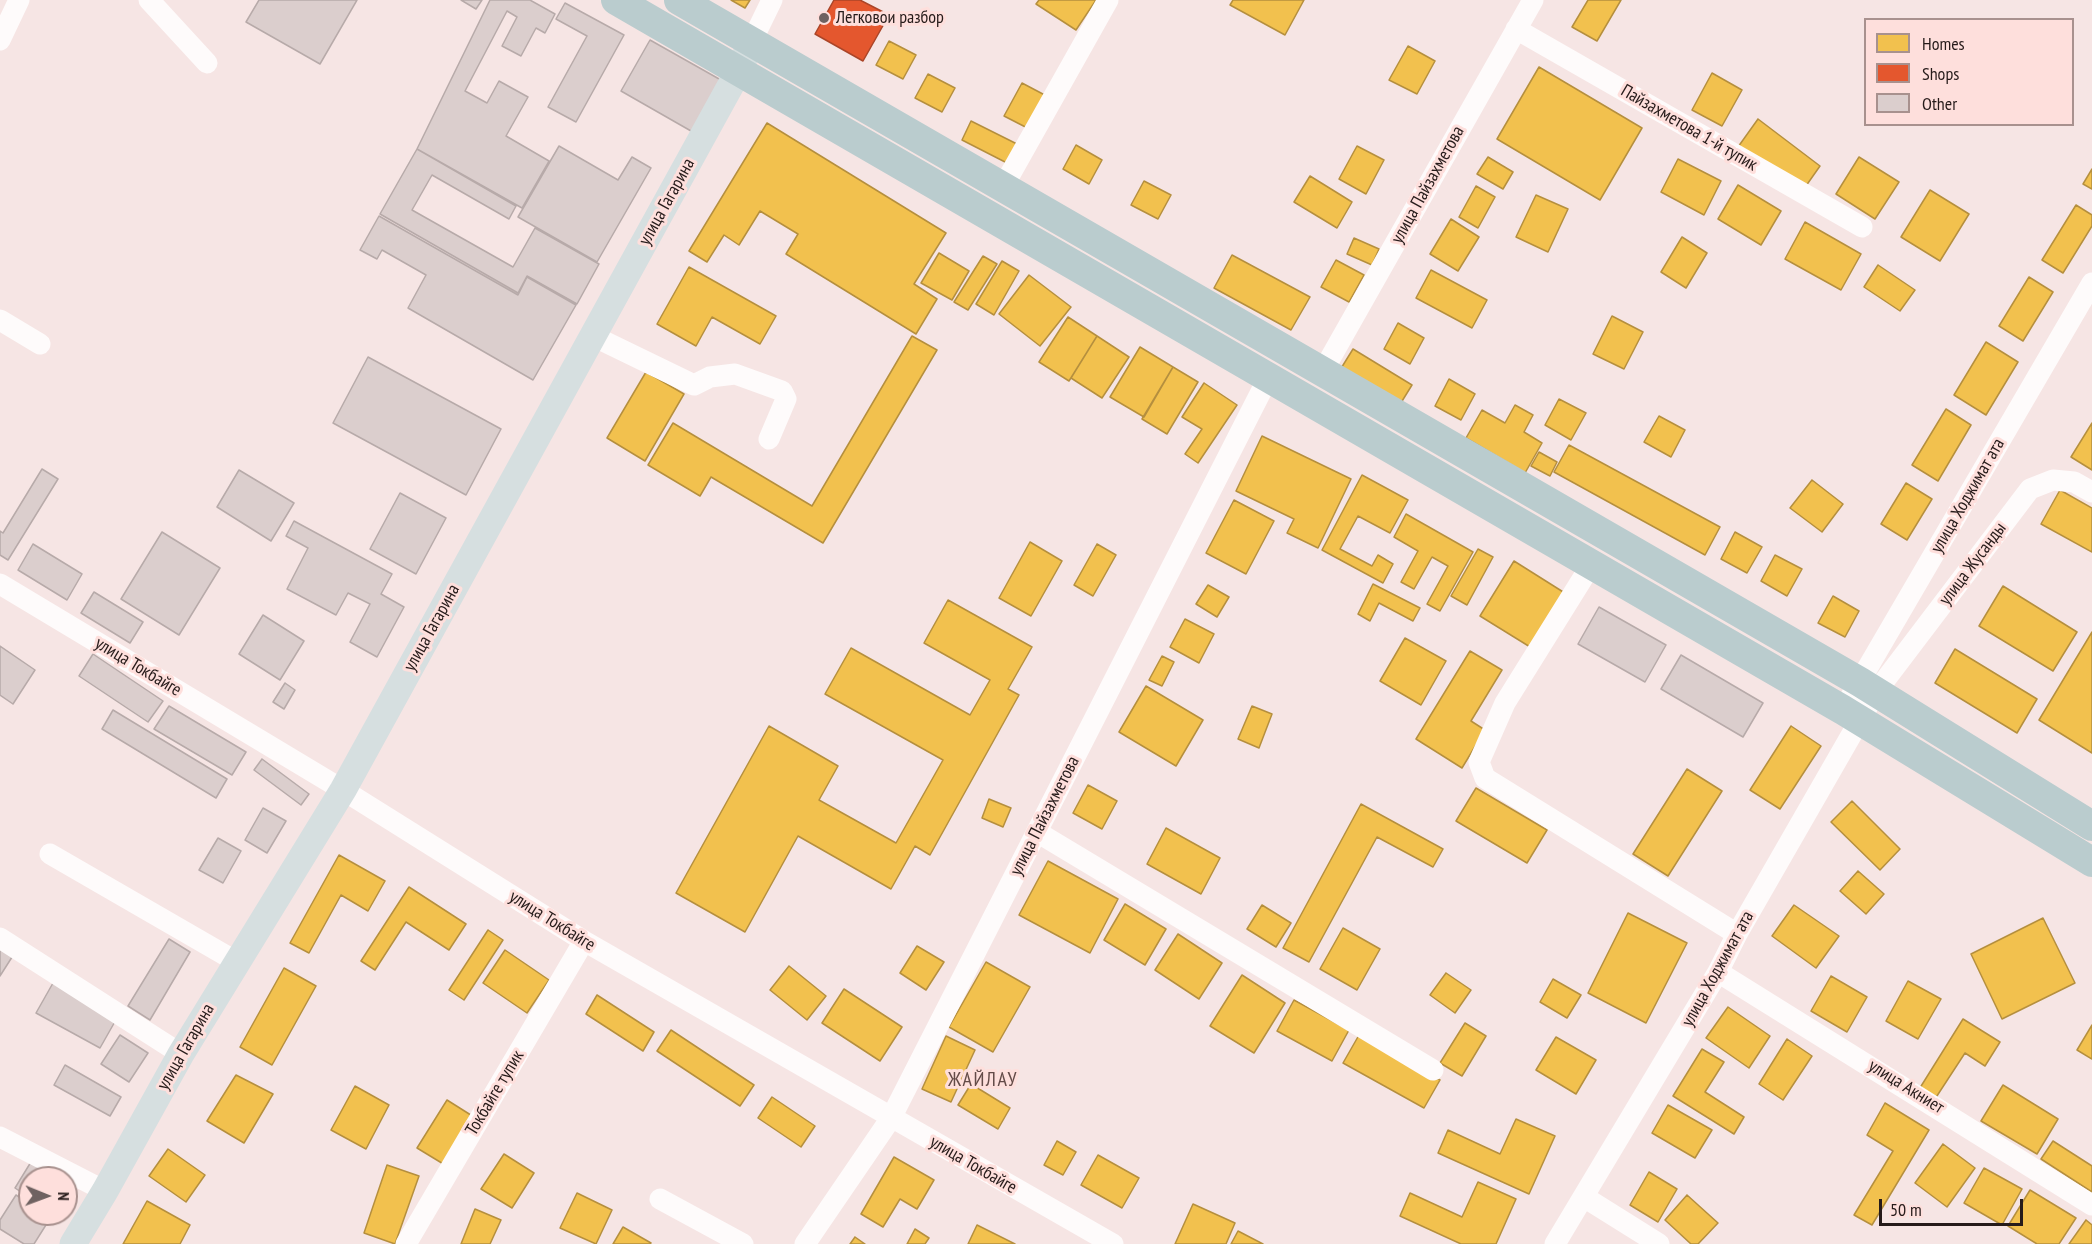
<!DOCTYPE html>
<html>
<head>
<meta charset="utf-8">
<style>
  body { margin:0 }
  #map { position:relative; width:2092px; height:1244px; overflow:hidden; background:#f6e5e4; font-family:"PT Sans Narrow",sans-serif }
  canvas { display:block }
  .legend { position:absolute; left:1864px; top:18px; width:210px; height:108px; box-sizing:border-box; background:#fedfdc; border:2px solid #a8918e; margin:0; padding:8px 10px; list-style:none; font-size:18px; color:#261b1a }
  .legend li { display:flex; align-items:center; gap:12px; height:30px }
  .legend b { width:30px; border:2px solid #a8918e }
  .north { position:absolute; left:18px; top:1166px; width:60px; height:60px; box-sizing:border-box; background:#fedfdc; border:2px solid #a8918e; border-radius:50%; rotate:91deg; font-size:16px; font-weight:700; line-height:24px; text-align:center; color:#261b1a }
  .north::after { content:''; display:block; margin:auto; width:21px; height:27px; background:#6f6261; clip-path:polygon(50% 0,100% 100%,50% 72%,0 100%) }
  .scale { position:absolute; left:1879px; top:1199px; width:144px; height:27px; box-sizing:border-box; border:3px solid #261b1a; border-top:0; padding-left:8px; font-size:18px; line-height:21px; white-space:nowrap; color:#261b1a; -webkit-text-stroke:4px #fedfdc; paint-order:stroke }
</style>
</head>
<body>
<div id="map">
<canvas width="2092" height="1244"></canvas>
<ul class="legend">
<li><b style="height:16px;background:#f2c14e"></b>Homes</li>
<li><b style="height:16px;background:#e4572e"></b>Shops</li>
<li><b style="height:16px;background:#dbcecd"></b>Other</li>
</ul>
<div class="north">N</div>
<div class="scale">50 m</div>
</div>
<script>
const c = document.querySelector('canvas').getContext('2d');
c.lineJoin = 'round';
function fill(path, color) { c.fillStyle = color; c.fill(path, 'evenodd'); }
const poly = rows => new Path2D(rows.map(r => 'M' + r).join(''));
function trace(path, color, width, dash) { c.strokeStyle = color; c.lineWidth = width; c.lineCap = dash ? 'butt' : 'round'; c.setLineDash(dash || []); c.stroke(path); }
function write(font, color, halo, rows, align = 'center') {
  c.font = font + ' "PT Sans Narrow",sans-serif'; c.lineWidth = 6; c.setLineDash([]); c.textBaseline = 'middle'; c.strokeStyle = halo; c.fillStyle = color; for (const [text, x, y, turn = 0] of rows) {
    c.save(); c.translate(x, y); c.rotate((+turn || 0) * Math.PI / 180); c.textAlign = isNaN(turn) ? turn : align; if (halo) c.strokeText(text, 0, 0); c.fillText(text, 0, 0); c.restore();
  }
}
const homes = poly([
  [731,0,750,0,745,8,731,0],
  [1039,0,1096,0,1076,30,1036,4,1039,0],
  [1233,0,1304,0,1285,35,1230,5,1233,0],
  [1588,0,1621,0,1597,41,1572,27,1588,0],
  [889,41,916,55,903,79,876,65,889,41],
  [1408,46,1435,61,1417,94,1389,80,1408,46],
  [1539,67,1642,128,1600,200,1497,139,1539,67],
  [1712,73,1742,90,1722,126,1692,110,1712,73],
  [928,74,955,88,942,112,915,98,928,74],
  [1022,83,1058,102,1041,135,1004,116,1022,83],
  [1758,119,1820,166,1801,193,1738,147,1758,119],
  [971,121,1017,144,1007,163,962,140,971,121],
  [767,123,946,233,914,284,937,299,916,334,786,254,798,234,760,211,739,245,724,235,707,262,689,251,767,123],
  [1076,145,1102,160,1089,184,1063,169,1076,145],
  [1357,146,1384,160,1366,194,1339,179,1357,146],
  [1488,157,1513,172,1503,189,1477,174,1488,157],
  [1859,157,1899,182,1875,219,1836,194,1859,157],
  [1678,159,1721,181,1704,215,1661,192,1678,159],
  [2092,169,2092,189,2083,184,2092,169],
  [1310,176,1352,202,1337,228,1294,202,1310,176],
  [1144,181,1171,195,1158,219,1131,205,1144,181],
  [1738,185,1781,211,1761,245,1718,219,1738,185],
  [1476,186,1495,197,1478,228,1459,217,1476,186],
  [1930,190,1969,214,1940,261,1901,237,1930,190],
  [1536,195,1568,209,1548,252,1516,237,1536,195],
  [2076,205,2092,215,2092,226,2063,273,2042,260,2076,205],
  [1451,219,1479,237,1458,271,1430,254,1451,219],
  [1805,222,1861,254,1841,290,1785,259,1805,222],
  [1682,237,1707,253,1686,288,1661,272,1682,237],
  [1354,238,1379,249,1372,265,1347,254,1354,238],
  [939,253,969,271,952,300,921,283,939,253],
  [1232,255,1310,297,1291,330,1214,288,1232,255],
  [983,256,997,264,968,310,954,302,983,256],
  [1336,260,1364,275,1349,302,1321,287,1336,260],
  [1002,261,1019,271,994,315,976,304,1002,261],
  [1878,265,1915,290,1900,311,1864,287,1878,265],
  [689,267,776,316,760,344,712,317,696,346,657,324,689,267],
  [1431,270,1487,300,1472,328,1416,298,1431,270],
  [1029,275,1071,307,1040,346,999,314,1029,275],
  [2029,277,2053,292,2023,341,1999,326,2029,277],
  [1612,316,1643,332,1624,369,1593,354,1612,316],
  [1068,317,1097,336,1069,381,1039,362,1068,317],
  [1398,323,1424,338,1410,364,1384,349,1398,323],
  [912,336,937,350,823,543,711,477,700,496,648,465,673,423,812,506,912,336],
  [1097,336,1129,357,1102,398,1071,378,1097,336],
  [1986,342,2018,362,1986,415,1954,395,1986,342],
  [1140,347,1173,367,1144,417,1110,397,1140,347],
  [1353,349,1412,385,1399,406,1340,370,1353,349],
  [1173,367,1198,382,1167,434,1142,419,1173,367],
  [646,372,684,394,645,461,607,438,646,372],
  [1449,379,1475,394,1461,420,1435,406,1449,379],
  [1204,383,1237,405,1198,463,1185,454,1202,429,1182,417,1204,383],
  [1559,399,1586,413,1571,440,1545,425,1559,399],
  [1515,405,1533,415,1524,432,1542,443,1525,473,1466,438,1482,410,1505,423,1515,405],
  [1946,409,1971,425,1938,481,1912,465,1946,409],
  [1659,416,1685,430,1671,457,1644,442,1659,416],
  [2092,423,2092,470,2071,457,2092,423],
  [1262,436,1351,479,1318,548,1287,533,1294,519,1236,491,1262,436],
  [1569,445,1720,527,1705,555,1554,472,1569,445],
  [1539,452,1557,462,1550,476,1531,466,1539,452],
  [1362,475,1408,500,1390,533,1358,516,1340,549,1372,566,1378,555,1393,564,1383,583,1322,550,1362,475],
  [1812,480,1843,504,1822,532,1790,508,1812,480],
  [1906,483,1932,499,1907,540,1881,524,1906,483],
  [2060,490,2092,508,2092,552,2041,524,2060,490],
  [1234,500,1274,521,1246,574,1206,553,1234,500],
  [1406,514,1473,552,1440,611,1427,604,1448,566,1432,557,1414,589,1401,582,1418,551,1394,537,1406,514],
  [1735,532,1762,547,1747,573,1721,559,1735,532],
  [1030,542,1062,561,1031,616,999,598,1030,542],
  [1097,544,1116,555,1093,596,1074,585,1097,544],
  [1478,549,1493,557,1467,605,1451,596,1478,549],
  [1775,555,1802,569,1787,596,1761,581,1775,555],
  [1514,561,1568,595,1535,650,1480,616,1514,561],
  [1373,584,1420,608,1413,621,1379,603,1370,621,1358,614,1373,584],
  [1208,585,1229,597,1217,617,1196,604,1208,585],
  [2003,586,2077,632,2053,671,1979,626,2003,586],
  [1833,596,1859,611,1845,637,1818,623,1833,596],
  [948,600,1032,647,1008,689,1019,695,930,855,915,846,891,889,798,836,745,932,676,893,769,726,838,766,819,800,896,843,943,760,825,694,851,648,970,715,990,680,924,643,948,600],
  [1185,619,1214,634,1199,663,1170,647,1185,619],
  [2092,632,2092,753,2039,720,2092,632],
  [1405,638,1446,661,1421,705,1380,681,1405,638],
  [1955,649,2037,699,2017,733,1935,683,1955,649],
  [1470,651,1502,670,1471,721,1485,730,1462,768,1416,739,1470,651],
  [1162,656,1174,662,1162,686,1149,680,1162,656],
  [1146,686,1203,720,1176,766,1119,732,1146,686],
  [1252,706,1272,714,1259,748,1238,739,1252,706],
  [1791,726,1821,746,1780,809,1750,790,1791,726],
  [1687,769,1722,791,1668,876,1633,854,1687,769],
  [1088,785,1117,801,1102,829,1073,813,1088,785],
  [1476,788,1547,830,1527,863,1456,821,1476,788],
  [989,799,1011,808,1003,827,982,818,989,799],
  [1852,801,1900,849,1880,870,1831,822,1852,801],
  [1361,804,1443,849,1433,867,1377,837,1309,962,1283,948,1361,804],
  [1166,828,1220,858,1201,894,1147,864,1166,828],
  [339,855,385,881,368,911,341,895,309,953,290,943,339,855],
  [1048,861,1118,899,1090,953,1019,915,1048,861],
  [1858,871,1884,894,1866,914,1840,891,1858,871],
  [409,887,466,924,449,950,406,922,375,970,361,961,409,887],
  [1125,904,1166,929,1145,965,1104,940,1125,904],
  [1262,905,1291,923,1276,947,1247,929,1262,905],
  [1794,905,1839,936,1816,968,1772,936,1794,905],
  [1628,913,1687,943,1646,1023,1588,993,1628,913],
  [2043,918,2075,983,2002,1019,1971,954,2043,918],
  [1343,928,1380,949,1357,990,1320,969,1343,928],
  [488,930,503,940,464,1000,449,990,488,930],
  [1178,934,1222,963,1199,999,1155,970,1178,934],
  [917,946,944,962,926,990,900,973,917,946],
  [505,950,549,980,527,1013,483,983,505,950],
  [986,962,1030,987,993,1052,949,1027,986,962],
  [789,966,826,996,807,1020,770,990,789,966],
  [284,968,316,986,272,1065,240,1047,284,968],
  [1446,973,1471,990,1455,1013,1430,995,1446,973],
  [1242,975,1285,1003,1254,1053,1210,1026,1242,975],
  [1831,976,1867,997,1847,1032,1811,1011,1831,976],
  [1553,979,1581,995,1567,1018,1540,1002,1553,979],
  [1908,981,1941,999,1918,1039,1886,1021,1908,981],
  [844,989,902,1027,880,1061,822,1023,844,989],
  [597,995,654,1032,643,1051,586,1014,597,995],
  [1294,1000,1349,1030,1332,1061,1277,1031,1294,1000],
  [1728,1007,1770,1036,1749,1068,1706,1038,1728,1007],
  [1963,1019,2000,1042,1985,1066,1965,1053,1933,1102,1918,1091,1963,1019],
  [1465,1023,1486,1036,1462,1076,1440,1063,1465,1023],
  [2092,1025,2092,1059,2077,1050,2092,1025],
  [671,1030,754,1085,740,1106,657,1051,671,1030],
  [1359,1035,1440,1080,1424,1108,1343,1063,1359,1035],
  [946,1036,975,1050,951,1102,922,1089,946,1036],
  [1556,1037,1596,1060,1576,1094,1536,1070,1556,1037],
  [1787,1039,1812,1056,1783,1100,1759,1084,1787,1039],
  [1702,1049,1724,1062,1705,1092,1744,1117,1734,1134,1673,1096,1702,1049],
  [236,1075,273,1094,244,1143,207,1121,236,1075],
  [971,1084,1010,1108,998,1129,958,1105,971,1084],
  [2003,1085,2058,1119,2037,1154,1981,1121,2003,1085],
  [355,1086,389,1105,366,1149,331,1130,355,1086],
  [772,1097,815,1126,801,1147,758,1118,772,1097],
  [447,1100,474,1117,445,1165,417,1148,447,1100],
  [1885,1103,1929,1130,1872,1225,1854,1215,1893,1151,1867,1135,1885,1103],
  [1668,1105,1712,1130,1695,1158,1652,1133,1668,1105],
  [1516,1119,1555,1136,1529,1194,1438,1153,1448,1130,1500,1154,1516,1119],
  [1057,1141,1076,1152,1063,1175,1044,1165,1057,1141],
  [2053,1141,2092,1166,2092,1192,2041,1159,2053,1141],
  [1943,1144,1975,1168,1947,1207,1915,1183,1943,1144],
  [168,1149,205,1175,186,1202,149,1176,168,1149],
  [504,1154,534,1173,512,1208,481,1189,504,1154],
  [1098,1155,1139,1178,1122,1208,1081,1185,1098,1155],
  [894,1157,934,1180,917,1209,900,1199,883,1227,861,1214,894,1157],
  [387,1165,419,1176,395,1244,364,1233,387,1165],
  [1984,1168,2022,1189,2002,1225,1964,1203,1984,1168],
  [1649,1172,1677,1189,1658,1222,1630,1205,1649,1172],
  [1478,1182,1516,1199,1496,1244,1461,1244,1400,1216,1410,1193,1462,1217,1478,1182],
  [2030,1190,2076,1218,2059,1244,2037,1244,2008,1226,2030,1190],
  [577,1193,612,1210,596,1244,560,1228,577,1193],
  [1687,1195,1718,1223,1698,1244,1691,1244,1665,1220,1687,1195],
  [147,1201,190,1225,180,1244,123,1244,147,1201],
  [1193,1204,1235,1223,1226,1244,1175,1244,1193,1204],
  [475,1209,501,1220,490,1244,461,1244,475,1209],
  [2086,1220,2092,1225,2092,1244,2069,1244,2086,1220],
  [977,1225,1015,1244,968,1244,977,1225],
  [623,1227,651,1243,650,1244,613,1244,623,1227],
  [915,1229,929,1238,925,1244,907,1244,915,1229],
  [1238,1231,1263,1244,1231,1244,1238,1231],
  [855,1237,865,1244,850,1244,855,1237]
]);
const shops = poly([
  [834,0,860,0,889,15,863,61,815,34,834,0]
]);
const building = poly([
  [259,0,357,0,320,64,246,22,259,0],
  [461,0,482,0,476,9,461,0],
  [490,0,530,0,555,14,545,33,536,28,521,56,502,46,517,17,507,11,465,91,487,103,499,81,528,97,506,136,549,161,522,208,417,149,490,0],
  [565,3,624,35,576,122,548,107,587,36,556,19,565,3],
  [650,40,728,84,698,135,621,91,650,40],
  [559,146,618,180,632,157,651,168,597,262,518,217,559,146],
  [417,149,516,206,509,219,432,175,412,210,513,267,535,228,599,264,577,304,527,276,518,293,380,214,417,149],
  [379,216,518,295,527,277,576,305,533,380,408,308,426,275,382,250,377,259,360,250,379,216],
  [368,357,501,429,466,495,333,423,368,357],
  [42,469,58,479,8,560,0,555,0,531,3,533,42,469],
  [239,470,294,503,271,541,217,507,239,470],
  [400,493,446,518,416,574,370,549,400,493],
  [294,521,392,574,381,594,404,607,377,657,350,642,370,604,348,593,336,615,287,589,308,548,286,536,294,521],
  [162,532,220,568,179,635,121,599,162,532],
  [33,544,82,574,67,600,18,570,33,544],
  [94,592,143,622,130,643,81,613,94,592],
  [1599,607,1666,645,1645,682,1578,644,1599,607],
  [263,615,304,641,280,680,239,654,263,615],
  [0,646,35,670,13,704,0,695,0,646],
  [93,654,163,701,148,722,79,676,93,654],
  [1681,655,1763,703,1743,737,1661,689,1681,655],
  [285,683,295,690,284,709,273,702,285,683],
  [169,706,246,752,232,775,154,729,169,706],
  [113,710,227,779,216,798,102,729,113,710],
  [262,759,309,794,301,805,254,770,262,759],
  [263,808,286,821,267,853,245,840,263,808],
  [218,838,241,851,223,883,199,870,218,838],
  [169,939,190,952,150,1020,128,1006,169,939],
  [0,944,14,954,0,976,0,944],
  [53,983,117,1018,100,1048,36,1013,53,983],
  [120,1035,148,1053,129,1082,101,1064,120,1035],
  [65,1065,121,1097,110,1116,54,1085,65,1065],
  [34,1157,69,1180,66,1185,66,1178,30,1178,30,1198,15,1188,34,1157],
  [16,1195,30,1204,30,1214,45,1214,51,1217,34,1244,24,1244,0,1229,0,1220,16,1195]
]);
const minor = poly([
  [149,0,207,63],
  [1516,29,1862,227],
  [0,40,19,0],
  [752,41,772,0],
  [1003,187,1108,0],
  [0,320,40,344],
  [593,336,694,385,710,377,735,374,782,391,786,399,769,439],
  [1323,371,1533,0],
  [1591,565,1505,703,1479,762,1485,778,1737,934],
  [0,584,343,790,584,941,1113,1244],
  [1843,710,2092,283],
  [1037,832,1433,1070],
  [50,854,237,962],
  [0,938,181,1054],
  [1718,972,2092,1205],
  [0,1137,105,1191],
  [1584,1197,1659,1244],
  [660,1199,743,1244],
  [406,1244,584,941],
  [805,1244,891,1118,1268,378],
  [1555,1244,1718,972,1737,934,1876,692,2030,489,2053,480,2074,482,2092,492]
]);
const major = poly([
  [73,1244,105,1191,181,1054,343,790,738,72,752,41]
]);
const highway = poly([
  [616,0,1843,710,2092,862],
  [679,0,1860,682,2092,826]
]);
const markers = [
  [824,18,6,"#6f6261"]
];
const poiNames = [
  ["Легковои разбор",836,18]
];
const streetNames = [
  ["Пайзахметова 1-й тупик",1689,128,30],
  ["улица Пайзахметова",1428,185,-61],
  ["улица Гагарина",667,202,-61],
  ["улица Ходжимат ата",1968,496,-60],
  ["улица Жусанды",1973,564,-53],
  ["улица Гагарина",432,628,-61],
  ["улица Токбайге",138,667,31],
  ["улица Пайзахметова",1045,816,-63],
  ["улица Токбайге",552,921,32],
  ["улица Ходжимат ата",1718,969,-61],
  ["улица Гагарина",186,1047,-60],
  ["улица Акниет",1906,1087,32],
  ["Токбайге тупик",495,1093,-59],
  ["улица Токбайге",973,1165,30]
];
const neighbourhoodNames = [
  ["ЖАЙЛАУ",983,1080]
];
fill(homes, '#f2c14e');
trace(homes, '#b58f3e', 1.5);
fill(shops, '#e4572e');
trace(shops, '#ab4528', 1.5);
fill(building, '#dbcecd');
trace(building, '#b7aaa9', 1.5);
trace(minor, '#fefbfb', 21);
trace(major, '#d6dfe0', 27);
trace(highway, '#baccce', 30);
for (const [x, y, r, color] of markers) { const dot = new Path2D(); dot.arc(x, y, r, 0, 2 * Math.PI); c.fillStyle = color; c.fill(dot); trace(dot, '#fedfdc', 2); }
write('18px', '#261b1a', '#fedfdc', poiNames, 'left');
write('18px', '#261b1a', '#fedfdc', streetNames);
c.letterSpacing = '1.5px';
write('20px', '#644b48', '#fedfdc', neighbourhoodNames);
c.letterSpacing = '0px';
</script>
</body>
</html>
